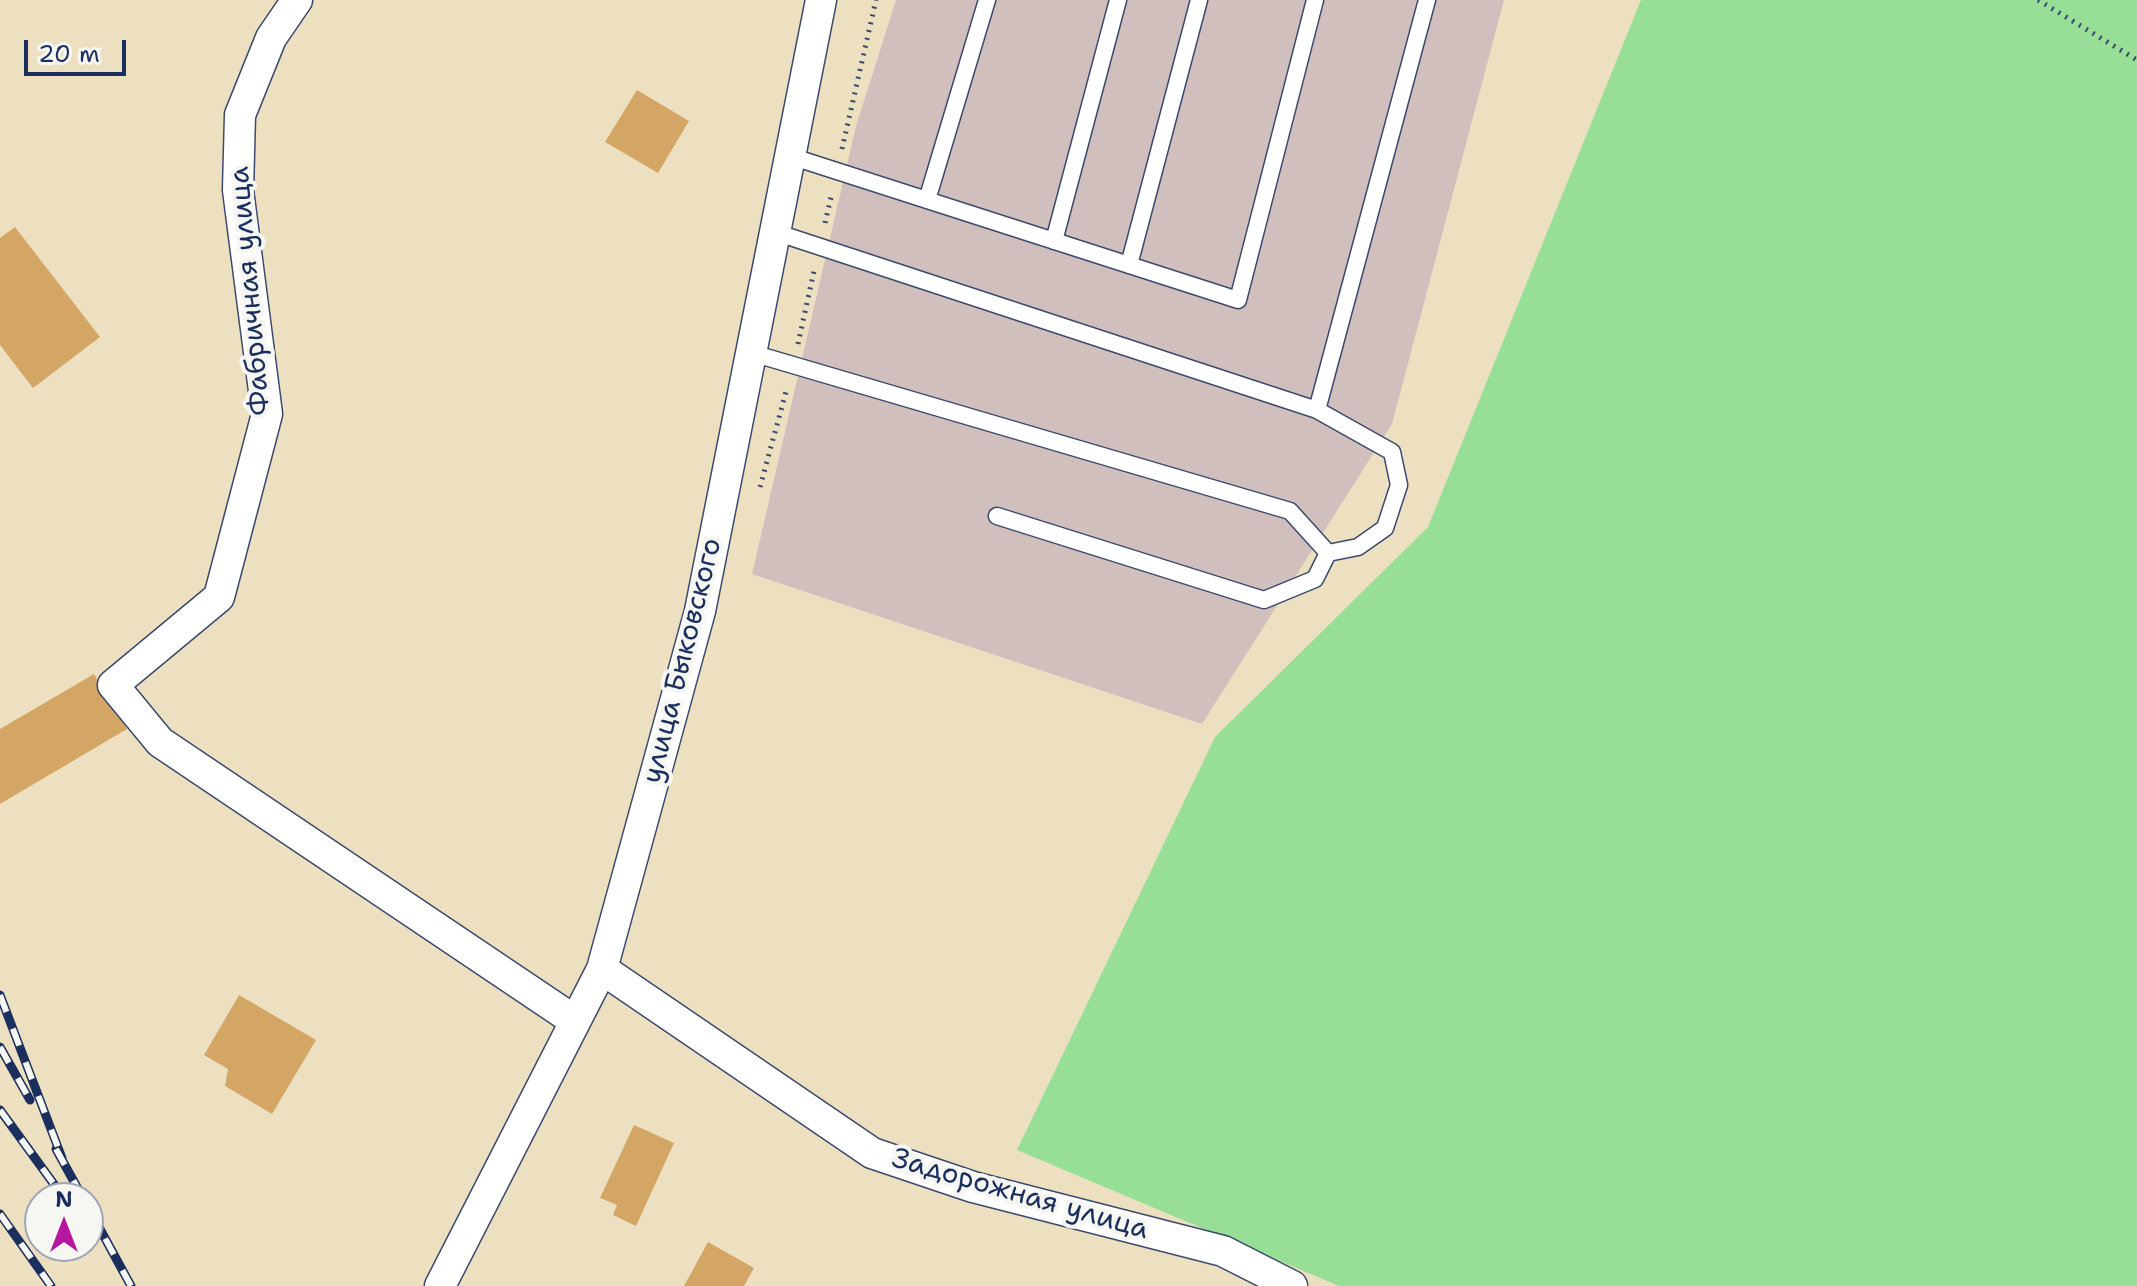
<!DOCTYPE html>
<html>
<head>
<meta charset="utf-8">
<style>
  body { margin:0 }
  #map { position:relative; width:2137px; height:1286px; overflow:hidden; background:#ede0c0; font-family:"Shantell Sans",sans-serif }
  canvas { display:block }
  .north { position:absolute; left:24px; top:1182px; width:80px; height:80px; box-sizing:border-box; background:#f6f6f2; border:2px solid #9ea6b7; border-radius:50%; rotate:0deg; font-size:22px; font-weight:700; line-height:32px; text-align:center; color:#1b2f5e }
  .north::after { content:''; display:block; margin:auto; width:28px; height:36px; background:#b5179e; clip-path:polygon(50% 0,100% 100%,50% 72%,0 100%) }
  .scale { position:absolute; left:24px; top:40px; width:102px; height:36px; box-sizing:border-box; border:4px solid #1b2f5e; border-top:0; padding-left:10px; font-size:24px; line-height:28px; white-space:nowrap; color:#1b2f5e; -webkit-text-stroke:6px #f6f6f2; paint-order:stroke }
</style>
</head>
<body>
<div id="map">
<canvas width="2137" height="1286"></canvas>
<div class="north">N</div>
<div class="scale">20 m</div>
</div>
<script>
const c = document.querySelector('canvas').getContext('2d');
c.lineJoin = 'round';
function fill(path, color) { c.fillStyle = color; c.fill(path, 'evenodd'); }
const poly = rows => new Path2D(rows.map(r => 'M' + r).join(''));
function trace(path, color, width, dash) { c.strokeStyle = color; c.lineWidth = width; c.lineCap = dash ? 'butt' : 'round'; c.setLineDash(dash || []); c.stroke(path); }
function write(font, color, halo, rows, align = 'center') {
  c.font = font + ' "Shantell Sans",sans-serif'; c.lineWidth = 8; c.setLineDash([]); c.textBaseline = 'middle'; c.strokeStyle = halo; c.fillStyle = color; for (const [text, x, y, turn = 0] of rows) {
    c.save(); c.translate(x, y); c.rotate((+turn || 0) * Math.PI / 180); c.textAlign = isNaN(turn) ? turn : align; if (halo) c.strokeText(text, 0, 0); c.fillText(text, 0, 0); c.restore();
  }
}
const industrial = poly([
  [896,0,1504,0,1392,424,1202,724,752,574,856,126]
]);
const green = poly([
  [1641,0,2137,0,2137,1286,1339,1286,1017,1150,1215,737,1428,527]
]);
const building = poly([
  [637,90,689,121,658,173,605,142],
  [15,227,100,337,33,388,0,345,0,238],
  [94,674,127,729,0,804,0,729],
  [239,995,316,1040,272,1114,225,1086,228,1069,204,1055],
  [634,1125,674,1143,636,1226,613,1215,617,1205,600,1198],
  [708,1242,754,1268,744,1286,684,1286]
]);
const path = poly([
  [2038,0,2137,60],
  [842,149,876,0],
  [825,223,832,193],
  [798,344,814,271],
  [760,487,787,388]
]);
const service = poly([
  [790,156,1238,300,1315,0],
  [927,200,987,0],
  [775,232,1317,410,1427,0],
  [1054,241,1118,0],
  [1129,265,1199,0],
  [752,353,1290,511,1328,553,1315,579,1264,600,997,516],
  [1317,410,1392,452,1399,485,1385,528,1358,547,1328,553]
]);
const minor = poly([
  [297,0,271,38,240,115,238,190,267,414,219,597,113,685,160,742,575,1021],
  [602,969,872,1153,973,1187,1223,1251,1292,1286],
  [440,1286,602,969,700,611,821,0]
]);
const rail = poly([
  [0,995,62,1158],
  [0,1047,30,1100],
  [0,1110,64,1198],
  [56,1149,83,1198],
  [88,1207,131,1286],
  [0,1214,51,1286]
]);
const streetNames = [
  ["Фабричная улица",251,291,-95],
  ["улица Быковского",683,661,-76],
  ["Задорожная улица",1020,1195,16]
];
fill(industrial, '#d1bfbd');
fill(green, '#97de97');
fill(building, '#d4a666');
trace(service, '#3a4a6d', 19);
trace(minor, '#3a4a6d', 33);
trace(path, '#3a4a6d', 5, [2, 6]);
trace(service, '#fff', 16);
trace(minor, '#fff', 30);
trace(rail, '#1b2f5e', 9);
trace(rail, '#f6f6f2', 6, [18]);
write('28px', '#1b2f5e', '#f6f6f2', streetNames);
</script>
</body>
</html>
